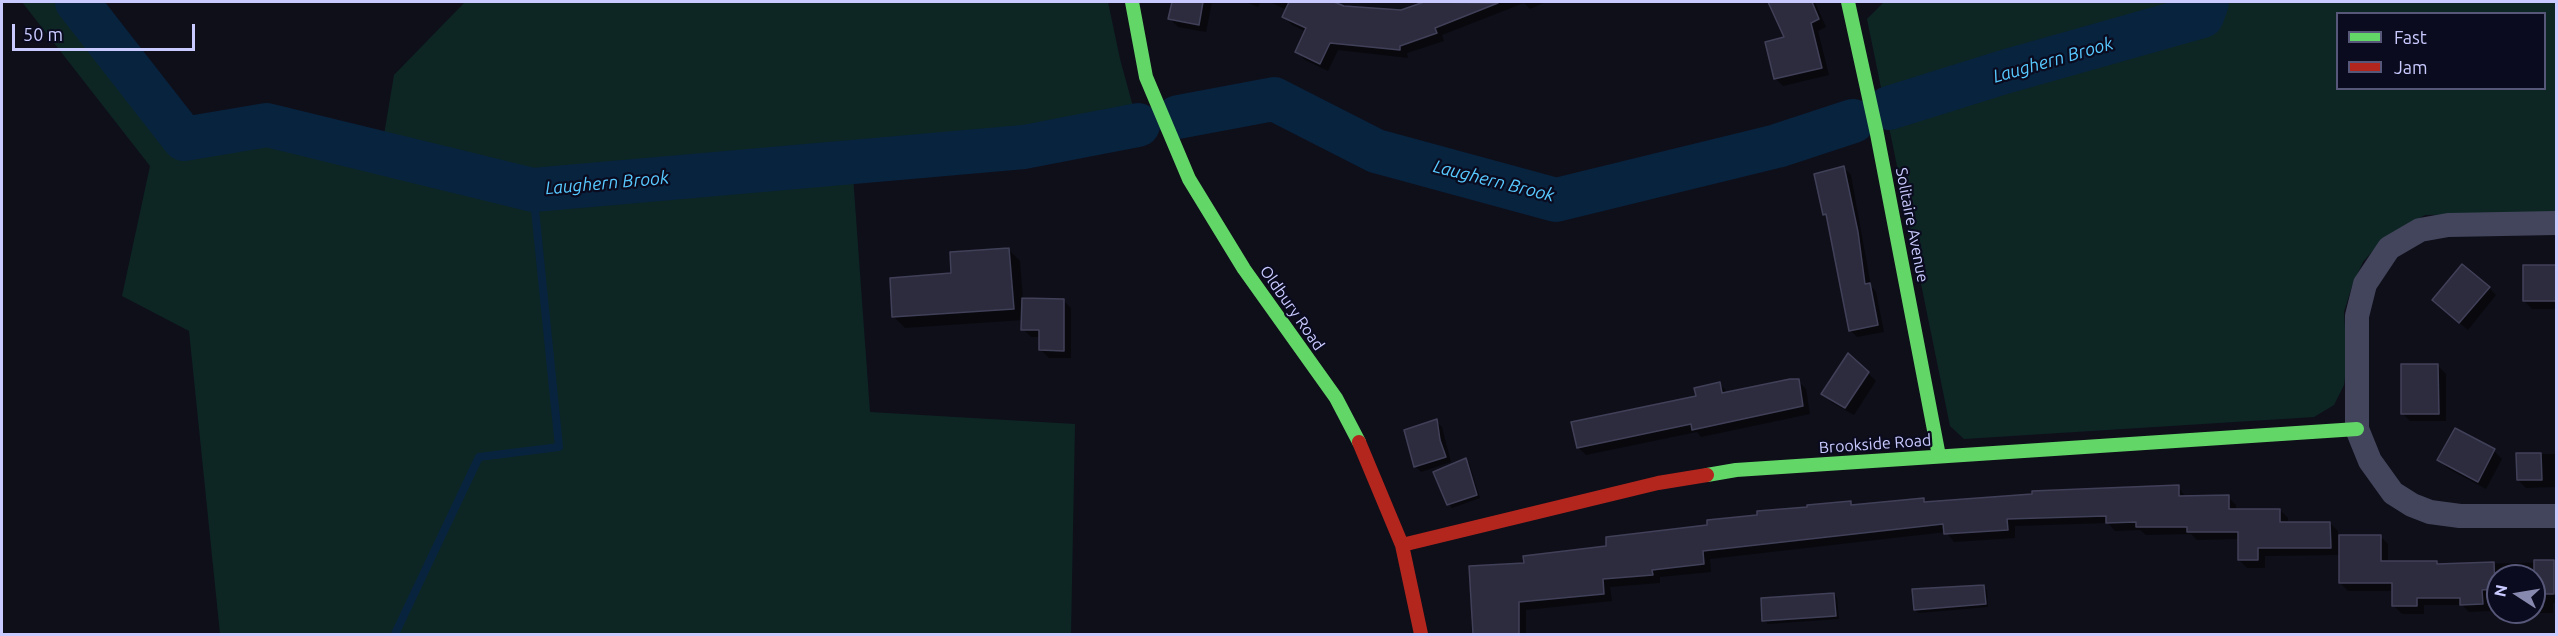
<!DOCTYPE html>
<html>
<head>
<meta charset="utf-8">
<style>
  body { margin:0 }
  #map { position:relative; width:2558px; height:636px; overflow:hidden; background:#0f0f1a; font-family:Ubuntu,sans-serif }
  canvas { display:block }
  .frame { position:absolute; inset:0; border:3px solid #c9caff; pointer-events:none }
  .legend { position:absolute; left:2336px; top:12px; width:210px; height:78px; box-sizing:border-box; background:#0b0b1f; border:2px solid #575779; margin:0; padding:8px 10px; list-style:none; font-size:18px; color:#c9caff }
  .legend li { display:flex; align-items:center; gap:12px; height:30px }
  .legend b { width:30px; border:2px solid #575779 }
  .north { position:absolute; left:2486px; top:564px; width:60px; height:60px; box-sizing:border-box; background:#0b0b1f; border:2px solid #575779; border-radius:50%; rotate:282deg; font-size:16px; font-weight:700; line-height:24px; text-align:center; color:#c9caff }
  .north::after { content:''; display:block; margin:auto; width:21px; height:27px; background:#8889af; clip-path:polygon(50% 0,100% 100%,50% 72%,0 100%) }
  .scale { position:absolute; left:12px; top:24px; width:183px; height:27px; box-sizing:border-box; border:3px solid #c9caff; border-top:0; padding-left:8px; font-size:18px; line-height:21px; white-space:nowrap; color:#c9caff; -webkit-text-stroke:4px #0b0b1f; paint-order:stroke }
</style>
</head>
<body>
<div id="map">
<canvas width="2558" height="636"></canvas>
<div class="frame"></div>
<ul class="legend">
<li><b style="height:8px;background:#63d668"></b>Fast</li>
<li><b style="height:8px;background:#b3261e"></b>Jam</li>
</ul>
<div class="north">N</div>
<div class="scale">50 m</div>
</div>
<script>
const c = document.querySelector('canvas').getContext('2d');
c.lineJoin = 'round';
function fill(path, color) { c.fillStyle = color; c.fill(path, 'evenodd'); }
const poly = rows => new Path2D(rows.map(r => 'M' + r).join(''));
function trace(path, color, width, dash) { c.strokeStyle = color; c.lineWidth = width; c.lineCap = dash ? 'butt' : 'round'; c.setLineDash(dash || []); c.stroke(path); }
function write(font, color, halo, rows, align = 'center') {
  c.font = font + ' Ubuntu,sans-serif'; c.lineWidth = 4.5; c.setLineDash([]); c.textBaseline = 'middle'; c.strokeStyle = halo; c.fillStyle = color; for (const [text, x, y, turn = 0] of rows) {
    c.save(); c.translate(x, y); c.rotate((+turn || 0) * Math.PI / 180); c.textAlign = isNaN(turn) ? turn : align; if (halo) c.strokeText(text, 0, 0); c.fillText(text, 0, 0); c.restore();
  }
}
const green = poly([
  [22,2,77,2,184,139,267,125,381,153,394,75,465,2,1108,2,1120,59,1138,125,1024,147,852,162,870,412,1075,424,1071,634,220,634,189,331,122,296,150,166],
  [1884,2,2556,2,2556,213,2425,215,2384,238,2363,262,2352,286,2344,312,2347,362,2344,385,2334,405,2314,417,1964,439,1950,426,1867,19],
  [2338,14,2544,14,2544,88,2338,88]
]);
const shadow = poly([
  [1173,2,1212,2,1206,32,1178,27,1170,19],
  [1246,2,1261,2,1258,7],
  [1270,2,1331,2,1343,7,1401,11,1429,2,1546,2,1530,9,1524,3,1442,35,1444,41,1407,53,1408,58,1338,50,1328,71,1305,60,1297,52,1307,32,1292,25,1284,17,1287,10],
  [1778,2,1815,2,1826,27,1818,31,1829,75,1783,86,1775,78,1786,38,1771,5],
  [1844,168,1851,175,1871,286,1876,292,1884,332,1857,337,1850,330,1828,217,1825,214],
  [1009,250,1020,261,1023,300,1063,300,1071,308,1071,358,1049,358,1041,350,1041,337,1031,337,1023,329,1023,320,905,328,894,317,953,275],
  [2524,266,2556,266,2556,309,2532,309,2524,301],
  [2489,288,2496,295,2468,330,2442,308],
  [2438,366,2446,374,2446,421,2410,421,2402,413],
  [1868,373,1876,381,1854,415,1831,402,1823,394],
  [1798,381,1806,389,1810,414,1701,437,1697,432,1586,455,1578,447,1697,397,1719,383,1728,393],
  [1436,421,1442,427,1451,462,1421,472,1415,466],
  [2455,430,2494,451,2502,459,2486,489,2447,468,2439,460],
  [2518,454,2556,454,2556,487,2526,488,2518,480],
  [1465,460,1469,463,1480,498,1452,508,1449,504],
  [2178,487,2186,497,2228,497,2236,505,2236,511,2280,510,2288,518,2288,524,2330,523,2338,531,2338,536,2380,536,2388,544,2388,563,2436,563,2439,565,2556,562,2556,603,2553,603,2553,613,2530,613,2534,612,2534,576,2498,576,2498,601,2490,601,2490,611,2469,612,2462,605,2424,605,2424,614,2402,614,2394,606,2394,591,2348,591,2340,583,2340,555,2265,556,2265,568,2247,568,2239,560,2239,539,2197,540,2191,534,2146,535,2140,530,2115,531,2108,523,2015,526,2015,538,1954,542,1946,532,1710,559,1711,572,1660,577,1660,583,1610,587,1612,601,1526,610,1526,634,1472,634,1471,620,1526,565,1608,547,1709,527,1850,503,1854,507,1923,499,1927,503,2085,489],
  [1983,587,1987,590,1988,607,1919,613,1915,610],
  [1834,594,1837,598,1839,619,1768,624,1764,621]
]);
const stream = poly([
  [395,634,479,457,559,447,533,190]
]);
const river = poly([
  [77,2,184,139,267,125,533,190,1024,147,1138,125],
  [1889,108,2004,72,2202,16,2207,2],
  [1178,117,1274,99,1376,151,1556,200,1777,146,1853,121]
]);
const building = poly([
  [1172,2,1203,2,1199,25,1168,19,1172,2],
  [1289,2,1334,2,1344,6,1401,10,1424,2,1498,3,1435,28,1437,33,1400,46,1400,50,1330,43,1320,64,1295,52,1306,28,1282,17,1289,2],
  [1768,2,1812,2,1819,19,1811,23,1822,68,1774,79,1765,42,1784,37,1768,2],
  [1844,166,1858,232,1865,284,1870,283,1878,325,1849,331,1826,214,1823,215,1814,174,1844,166],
  [1009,248,1014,309,892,317,890,278,951,273,950,252,1009,248],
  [2462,264,2490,287,2459,323,2432,300,2462,264],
  [2523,265,2556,265,2556,301,2523,301,2523,265],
  [1022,298,1064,299,1064,351,1039,350,1039,330,1021,330,1022,298],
  [1848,353,1869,372,1845,408,1821,394,1848,353],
  [2401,364,2438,364,2439,414,2401,414,2401,364],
  [1790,379,1799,379,1803,406,1692,430,1691,424,1577,448,1571,422,1696,396,1694,388,1720,382,1722,393,1790,379],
  [1437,419,1440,440,1446,457,1414,467,1404,430,1437,419],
  [2455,428,2495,449,2478,482,2437,460,2455,428],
  [2516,453,2541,453,2542,480,2517,480,2516,453],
  [1466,458,1477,495,1447,505,1433,472,1466,458],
  [2179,485,2179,496,2229,495,2229,509,2280,509,2280,522,2330,522,2331,548,2258,548,2258,560,2238,560,2238,532,2187,532,2187,527,2136,527,2136,522,2106,523,2106,516,2007,519,2008,530,1944,534,1943,524,1703,551,1704,564,1652,570,1653,575,1603,579,1604,594,1519,602,1519,634,1473,634,1469,566,1524,563,1523,556,1606,546,1606,537,1707,525,1707,520,1757,515,1757,511,1807,507,1807,505,1851,501,1851,505,1924,498,1924,502,2032,494,2032,491,2179,485],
  [2339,535,2381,535,2381,561,2437,561,2437,564,2494,562,2495,589,2482,590,2483,604,2460,605,2460,598,2417,598,2417,606,2392,606,2392,583,2339,583,2339,535],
  [2534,560,2554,560,2554,594,2534,594,2534,560],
  [1984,585,1986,604,1914,610,1912,589,1984,585],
  [1834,593,1836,616,1762,621,1761,598,1834,593]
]);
const street = poly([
  [2556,223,2448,225,2420,230,2389,248,2365,284,2357,316,2357,429,2370,461,2393,493,2412,505,2430,512,2460,516,2556,516]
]);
const fast = poly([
  [1132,2,1146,77,1189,179,1244,269,1336,398,1359,442],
  [1848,2,1877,134,1939,456],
  [1707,475,1736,470,2357,429]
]);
const jam = poly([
  [1359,442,1402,545,1421,634],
  [1402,545,1658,483,1707,475]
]);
const streetNames = [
  ["Solitaire Avenue",1912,225,79],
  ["Oldbury Road",1292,308,55],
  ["Brookside Road",1875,444,-4]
];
const waterNames = [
  ["Laughern Brook",2053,60,-16],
  ["Laughern Brook",1494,181,14],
  ["Laughern Brook",607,183,-5]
];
fill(green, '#0d2624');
fill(shadow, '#0007');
trace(stream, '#08233e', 8);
trace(river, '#08233e', 44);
fill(building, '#2c2c3e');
trace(building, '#414059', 1.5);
trace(street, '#43455c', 24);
trace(fast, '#63d668', 14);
trace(jam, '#b3261e', 14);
write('16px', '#c9caff', '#0b0b1f', streetNames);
write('italic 18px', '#57c9ff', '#0b0b1f', waterNames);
</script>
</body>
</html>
